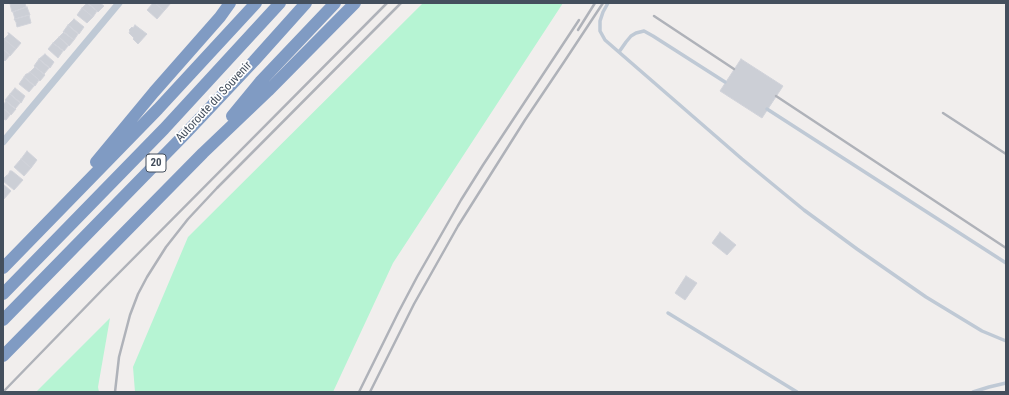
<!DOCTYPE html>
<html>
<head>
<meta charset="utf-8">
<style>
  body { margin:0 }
  #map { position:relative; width:1009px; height:395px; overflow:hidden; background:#f1eeed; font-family:"Roboto Condensed",sans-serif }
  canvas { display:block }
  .frame { position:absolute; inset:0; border:4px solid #444f5d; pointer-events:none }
</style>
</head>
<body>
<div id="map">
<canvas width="1009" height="395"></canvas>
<div class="frame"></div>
</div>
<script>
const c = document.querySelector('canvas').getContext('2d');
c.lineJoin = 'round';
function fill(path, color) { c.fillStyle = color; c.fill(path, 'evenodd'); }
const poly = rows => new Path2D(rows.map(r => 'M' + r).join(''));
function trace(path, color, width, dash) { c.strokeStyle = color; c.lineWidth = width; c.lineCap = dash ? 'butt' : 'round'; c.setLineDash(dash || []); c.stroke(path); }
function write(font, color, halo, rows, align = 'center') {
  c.font = font + ' "Roboto Condensed",sans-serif'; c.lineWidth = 3.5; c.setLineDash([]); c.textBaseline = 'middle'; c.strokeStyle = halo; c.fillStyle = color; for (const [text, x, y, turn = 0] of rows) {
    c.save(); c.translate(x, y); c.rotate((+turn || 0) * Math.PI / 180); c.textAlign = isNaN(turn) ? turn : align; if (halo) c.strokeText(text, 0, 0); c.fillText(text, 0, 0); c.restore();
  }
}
const green = poly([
  [423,3,563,3,393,263,333,392,135,392,133,367,188,237],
  [110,318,98,387,99,392,36,392]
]);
const building = poly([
  [14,3,25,3,26,7,12,12,10,4,14,3],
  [87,3,97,11,93,17,82,8,87,3],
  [88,3,100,3,104,6,98,12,88,3],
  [153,3,155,3,164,11,157,19,147,10,153,3],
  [155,3,171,3,164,11,155,3],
  [27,7,30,15,15,19,13,12,27,7],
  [82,8,93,17,87,23,77,15,82,8],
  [29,15,31,23,17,27,16,22,14,19,29,15],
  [74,19,84,27,79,34,68,25,74,19],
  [68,25,78,34,74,40,63,32,68,25],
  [135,25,147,34,138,44,133,39,134,38,129,33,130,31,129,30,132,27,133,28,135,25],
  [64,32,74,40,69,46,59,37,64,32],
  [8,33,9,33,21,43,16,49,4,39,9,34,8,33],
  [59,37,68,46,64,51,53,43,59,37],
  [4,39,16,49,10,56,3,49,4,39],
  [53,43,63,51,58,58,48,49,53,43],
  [3,49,10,55,5,61,3,59,3,49],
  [45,54,54,62,50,68,39,59,45,54],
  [39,59,49,68,44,74,34,66,39,59],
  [741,59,783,86,762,118,720,91,741,59],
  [35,67,45,75,40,81,30,72,35,67],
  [30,72,39,80,35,86,24,77,26,74,27,74,30,72],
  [24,77,34,86,29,92,19,84,24,77],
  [15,88,25,96,21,103,10,94,15,88],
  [10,94,20,103,15,109,5,100,10,94],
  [6,101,16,109,11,115,3,108,3,103,4,104,6,101],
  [3,108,10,115,6,120,3,119,3,108],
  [27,151,37,160,31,168,21,159,27,151],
  [21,159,31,168,24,176,14,167,21,159],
  [10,171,12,171,23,180,14,190,3,181,3,179,7,175,8,175,10,171],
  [3,184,11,191,4,199,3,197,3,184],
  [720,232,736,245,727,255,712,243,720,232],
  [686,276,697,283,685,300,675,293,686,276]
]);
const service = poly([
  [608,3,603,12,600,21,600,31,605,40,742,159,804,210,857,249,926,297,982,331,1006,341],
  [619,52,626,42,631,36,636,33,644,31,653,36,725,82],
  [767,109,1006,263],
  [668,313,797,392],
  [973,392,989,387,1006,383]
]);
const minor = poly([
  [3,142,119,3]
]);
const motorway = poly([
  [232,116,260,82,335,3],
  [96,162,154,92,220,17,230,3],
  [3,268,158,109,256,3],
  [3,294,164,129,280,3],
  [3,320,187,132,254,61,306,3],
  [3,356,203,153,268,91,355,3]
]);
const rail = poly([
  [654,16,734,69],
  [578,30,595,3],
  [776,96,1006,248],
  [943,113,1006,154],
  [3,392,104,288,387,3],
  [115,392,119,357,130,315,138,294,147,277,166,247,188,219,217,188,401,3],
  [359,392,398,313,417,277,461,200,483,165,579,20],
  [370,392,414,304,458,226,525,120,564,62,603,3]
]);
const shields = [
  [156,163,20]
];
const shieldNames = [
  ["20",156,163]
];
const streetNames = [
  ["Autoroute du Souvenir",214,102,-47]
];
fill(green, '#b6f4d3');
fill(building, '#cccfd6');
trace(building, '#d1d3da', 1);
trace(service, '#bfc9d5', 3.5);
trace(minor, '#bfc9d5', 7);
trace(motorway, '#809bc3', 12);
trace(rail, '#afb2b9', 2.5);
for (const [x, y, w] of shields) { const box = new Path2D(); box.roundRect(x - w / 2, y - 9, w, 18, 3); c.fillStyle = '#fff'; c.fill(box); trace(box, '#444f5d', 1); }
write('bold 11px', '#444f5d', null, shieldNames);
write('12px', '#444f5d', '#fff', streetNames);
</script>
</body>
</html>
